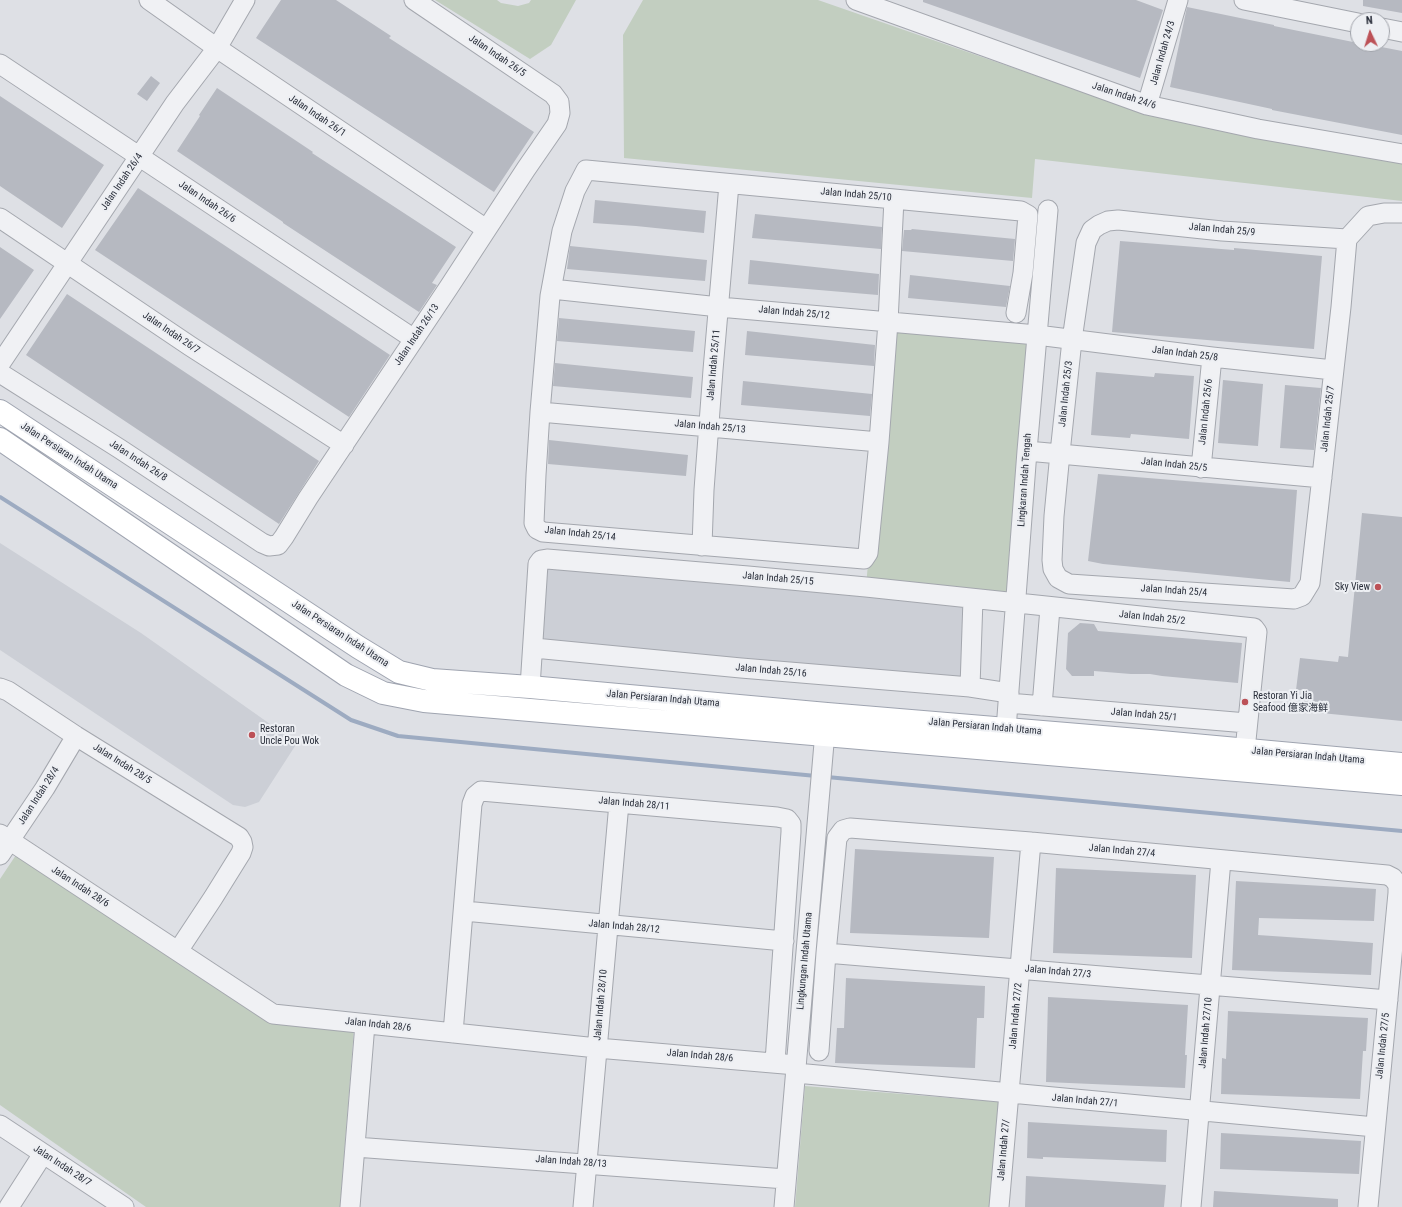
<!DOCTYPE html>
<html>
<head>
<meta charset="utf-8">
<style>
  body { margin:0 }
  #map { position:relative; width:1402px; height:1207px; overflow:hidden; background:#dee0e5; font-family:"Roboto Condensed",sans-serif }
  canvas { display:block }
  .north { position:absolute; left:1350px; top:12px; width:40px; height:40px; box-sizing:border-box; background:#edeff3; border:1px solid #9fa2a9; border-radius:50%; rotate:356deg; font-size:11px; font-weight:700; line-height:16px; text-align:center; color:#292e3a }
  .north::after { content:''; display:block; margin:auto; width:14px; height:18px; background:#bc5157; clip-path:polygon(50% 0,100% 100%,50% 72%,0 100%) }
</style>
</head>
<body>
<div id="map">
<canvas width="1402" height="1207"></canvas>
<div class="north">N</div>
</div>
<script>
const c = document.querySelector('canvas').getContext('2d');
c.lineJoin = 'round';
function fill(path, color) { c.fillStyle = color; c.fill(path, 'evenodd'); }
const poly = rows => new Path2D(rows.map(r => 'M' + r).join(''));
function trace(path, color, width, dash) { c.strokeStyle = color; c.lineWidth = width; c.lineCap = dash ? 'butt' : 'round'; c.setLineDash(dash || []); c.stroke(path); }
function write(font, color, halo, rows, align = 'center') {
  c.font = font + ' "Roboto Condensed","Noto Sans SC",sans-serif'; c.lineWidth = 4; c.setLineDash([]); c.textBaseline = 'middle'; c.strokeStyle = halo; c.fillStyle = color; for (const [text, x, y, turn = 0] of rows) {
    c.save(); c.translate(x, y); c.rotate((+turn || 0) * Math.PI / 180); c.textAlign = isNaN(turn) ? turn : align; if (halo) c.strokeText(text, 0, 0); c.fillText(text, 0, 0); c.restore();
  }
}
const built = poly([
  [0,543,141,633,297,743,259,802,245,807,233,805,0,650],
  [544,564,967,603,965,682,539,643]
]);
const green = poly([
  [435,0,497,0,501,3,518,6,529,3,531,0,576,0,551,45,530,59],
  [643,0,818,0,1146,114,1402,160,1402,201,1035,159,1032,198,624,158,623,35],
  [888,322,1037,335,1016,603,866,587],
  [16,855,272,1022,354,1029,340,1207,146,1207,0,1105,0,879],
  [805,1086,1000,1102,991,1207,795,1207]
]);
const stream = poly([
  [0,497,351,720,398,736,816,776],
  [827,777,1402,831]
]);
const building = poly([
  [281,0,336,0,391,36,389,38,534,132,494,192,256,38],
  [923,0,1136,0,1163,10,1140,78,923,2],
  [1363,0,1402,0,1402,13,1363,6],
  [1187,7,1274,25,1274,26,1358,43,1358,44,1366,44,1402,51,1402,135,1272,110,1272,109,1170,87],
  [151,76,160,83,147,101,137,94],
  [217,88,313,152,312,153,456,247,432,283,437,285,419,312,283,223,283,222,177,151,200,116,199,115],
  [0,96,104,165,62,228,0,186],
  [138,188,390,355,349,417,95,250],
  [595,200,706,211,704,233,636,226,593,223],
  [755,214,882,227,881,249,752,238],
  [912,229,1015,239,1013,261,902,251,904,230,911,230],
  [1120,241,1234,250,1234,248,1322,256,1314,349,1112,332],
  [570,246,707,260,705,281,567,269],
  [0,247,34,270,0,319],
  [750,260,879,274,878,295,748,284],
  [910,275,1010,286,1006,307,908,298],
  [67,294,319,461,279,524,26,355],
  [559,318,695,331,693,352,557,341],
  [747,331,875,345,874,366,745,355],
  [555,363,693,377,691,398,553,386],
  [1096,372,1154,377,1155,373,1194,376,1189,439,1131,434,1130,438,1091,435],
  [1223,380,1263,384,1258,446,1218,443],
  [743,381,872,394,870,416,741,405],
  [1285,385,1321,388,1314,450,1280,448],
  [549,440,688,455,686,476,548,464],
  [1098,474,1297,490,1290,582,1103,564,1088,561],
  [1362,513,1402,517,1402,721,1301,711,1303,690,1296,690,1300,658,1338,662,1339,656,1348,657],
  [1080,623,1094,624,1098,631,1242,643,1238,683,1162,676,1150,674,1131,674,1094,671,1094,676,1072,676,1066,669,1068,633],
  [855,849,994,857,989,938,850,933],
  [1056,868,1196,875,1192,958,1053,953],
  [1236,881,1376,889,1374,921,1259,918,1258,935,1373,943,1371,975,1232,970],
  [846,978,985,986,984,1018,977,1018,975,1068,835,1063,837,1028,844,1028],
  [1048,997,1188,1005,1185,1055,1187,1055,1185,1088,1046,1082],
  [1228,1011,1368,1018,1366,1051,1363,1051,1360,1099,1221,1094,1222,1058,1226,1059],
  [1028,1122,1167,1130,1166,1162,1043,1157,1043,1159,1027,1158],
  [1221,1133,1361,1141,1359,1174,1220,1169],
  [1026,1176,1166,1185,1164,1207,1025,1207],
  [1214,1191,1338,1199,1338,1207,1213,1207]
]);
const minor = poly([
  [149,0,217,48,486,229],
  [856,0,1147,105,1258,129,1402,154],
  [1244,0,1358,23],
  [1382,28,1402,32],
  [0,64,414,339],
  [1147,105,1178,0],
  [894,199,888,322,879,442,868,553,864,559,543,532,537,529,534,523,536,475,540,412,550,296,562,231,575,191,586,170,894,199,1021,211,1028,215,1023,273,1016,313],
  [0,218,190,346,344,445],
  [1118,220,1222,231,1347,239,1341,307,1310,583,1302,596,1294,599,1069,584,1058,578,1053,569,1052,560,1054,516,1060,453,1072,340,1086,243,1092,230,1099,225,1108,221,1118,220],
  [1347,239,1368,216,1384,213,1402,213],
  [552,289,719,307,1037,335,1212,357,1333,370],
  [0,364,175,103,217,48,245,0],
  [0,373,120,449,262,543,269,546,278,545,284,537,308,498,449,287,526,169,557,124,560,113,559,102,553,94,544,88,414,0],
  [540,412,879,442],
  [1027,451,1322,478],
  [1201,468,1212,357],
  [702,546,704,490,713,370,729,184],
  [534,648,741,668,970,687,1009,693],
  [530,687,538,564,541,560,547,559,748,576,866,587,1254,628,1257,632,1245,750],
  [970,687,973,599],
  [0,688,8,691,76,736,239,837,242,842,243,847,241,853,213,898,178,951],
  [1008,703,1247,723],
  [1042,706,1050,608],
  [1005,743,1027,451,1048,210],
  [0,834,273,1014,597,1048,796,1065],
  [0,855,45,788,76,736],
  [464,911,784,941],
  [826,953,837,838,843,830,850,828,1031,842,1387,875,1393,878,1398,885,1398,893,1368,1207],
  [453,1033,472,804,475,796,481,791,777,817,787,819,791,824,791,832,775,1062],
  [819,1051,826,953,1388,1000],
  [796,1073,1375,1127],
  [0,1125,124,1207],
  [355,1147,786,1179],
  [9,1207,43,1154],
  [350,1207,365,1024],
  [583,1207,619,803],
  [784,1207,826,720],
  [999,1207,1031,842],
  [1191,1207,1221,860]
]);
const major = poly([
  [0,411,358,647,399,672,432,680,530,687,827,714,1150,741,1402,764],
  [0,439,346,675,383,693,424,701,1402,784]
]);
const markers = [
  [1378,587,4,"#bc5157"],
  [1245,702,4,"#bc5157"],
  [252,735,4,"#bc5157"]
];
const streetNames = [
  ["Jalan Indah 24/3",1163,53,-74],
  ["Jalan Indah 26/5",497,56,34],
  ["Jalan Indah 24/6",1124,96,18],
  ["Jalan Indah 26/1",317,116,34],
  ["Jalan Indah 26/4",122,182,-56],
  ["Jalan Indah 25/10",856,195,5],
  ["Jalan Indah 26/6",207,202,34],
  ["Jalan Indah 25/9",1222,230,5],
  ["Jalan Indah 25/12",794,313,5],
  ["Jalan Indah 26/7",171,333,34],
  ["Jalan Indah 26/13",417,335,-56],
  ["Jalan Indah 25/8",1185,354,7],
  ["Jalan Indah 25/11",714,365,-85],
  ["Jalan Indah 25/3",1066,394,-84],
  ["Jalan Indah 25/6",1206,412,-84],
  ["Jalan Indah 25/7",1328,419,-84],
  ["Jalan Indah 25/13",710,427,5],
  ["Jalan Persiaran Indah Utama",69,456,33],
  ["Jalan Indah 26/8",138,461,33],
  ["Jalan Indah 25/5",1174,465,6],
  ["Lingkaran Indah Tengah",1025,480,-86],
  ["Jalan Indah 25/14",580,534,6],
  ["Jalan Indah 25/15",778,579,5],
  ["Jalan Indah 25/4",1174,591,4],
  ["Jalan Indah 25/2",1152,618,6],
  ["Jalan Persiaran Indah Utama",340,634,33],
  ["Jalan Indah 25/16",771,671,5],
  ["Jalan Persiaran Indah Utama",663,699,5],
  ["Jalan Indah 25/1",1144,715,5],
  ["Jalan Persiaran Indah Utama",985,727,5],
  ["Jalan Persiaran Indah Utama",1308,756,5],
  ["Jalan Indah 28/5",122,764,32],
  ["Jalan Indah 28/4",39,796,-57],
  ["Jalan Indah 28/11",634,804,5],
  ["Jalan Indah 27/4",1122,851,5],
  ["Jalan Indah 28/6",80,887,33],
  ["Jalan Indah 28/12",624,927,5],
  ["Lingkungan Indah Utama",805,961,-85],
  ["Jalan Indah 27/3",1058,972,5],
  ["Jalan Indah 28/10",601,1005,-85],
  ["Jalan Indah 27/2",1016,1016,-85],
  ["Jalan Indah 28/6",378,1025,6],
  ["Jalan Indah 27/10",1206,1033,-85],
  ["Jalan Indah 27/5",1383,1046,-84],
  ["Jalan Indah 28/6",700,1056,5],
  ["Jalan Indah 27/1",1085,1101,5],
  ["Jalan Indah 27/",1004,1150,-85],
  ["Jalan Indah 28/13",571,1162,4],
  ["Jalan Indah 28/7",62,1166,33]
];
const poiNames = [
  ["Sky View",1370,587,"right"],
  ["Restoran Yi Jia",1253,696],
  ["Seafood 億家海鲜",1253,708],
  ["Restoran",260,729],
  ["Uncle Pou Wok",260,741]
];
fill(built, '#cccfd6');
fill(green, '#c2cec0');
trace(stream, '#9dabc1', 4);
fill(building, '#b6b9c1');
trace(minor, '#a4a7ae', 21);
trace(major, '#9fa4b0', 24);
trace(minor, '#f0f1f4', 19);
trace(major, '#fff', 22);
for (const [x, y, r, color] of markers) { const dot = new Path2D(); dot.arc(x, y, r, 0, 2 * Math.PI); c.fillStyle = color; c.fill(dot); trace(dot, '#edeff3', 1.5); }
write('10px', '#292e3a', '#edeff3', streetNames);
write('10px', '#292e3a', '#edeff3', poiNames, 'left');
</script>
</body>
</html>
